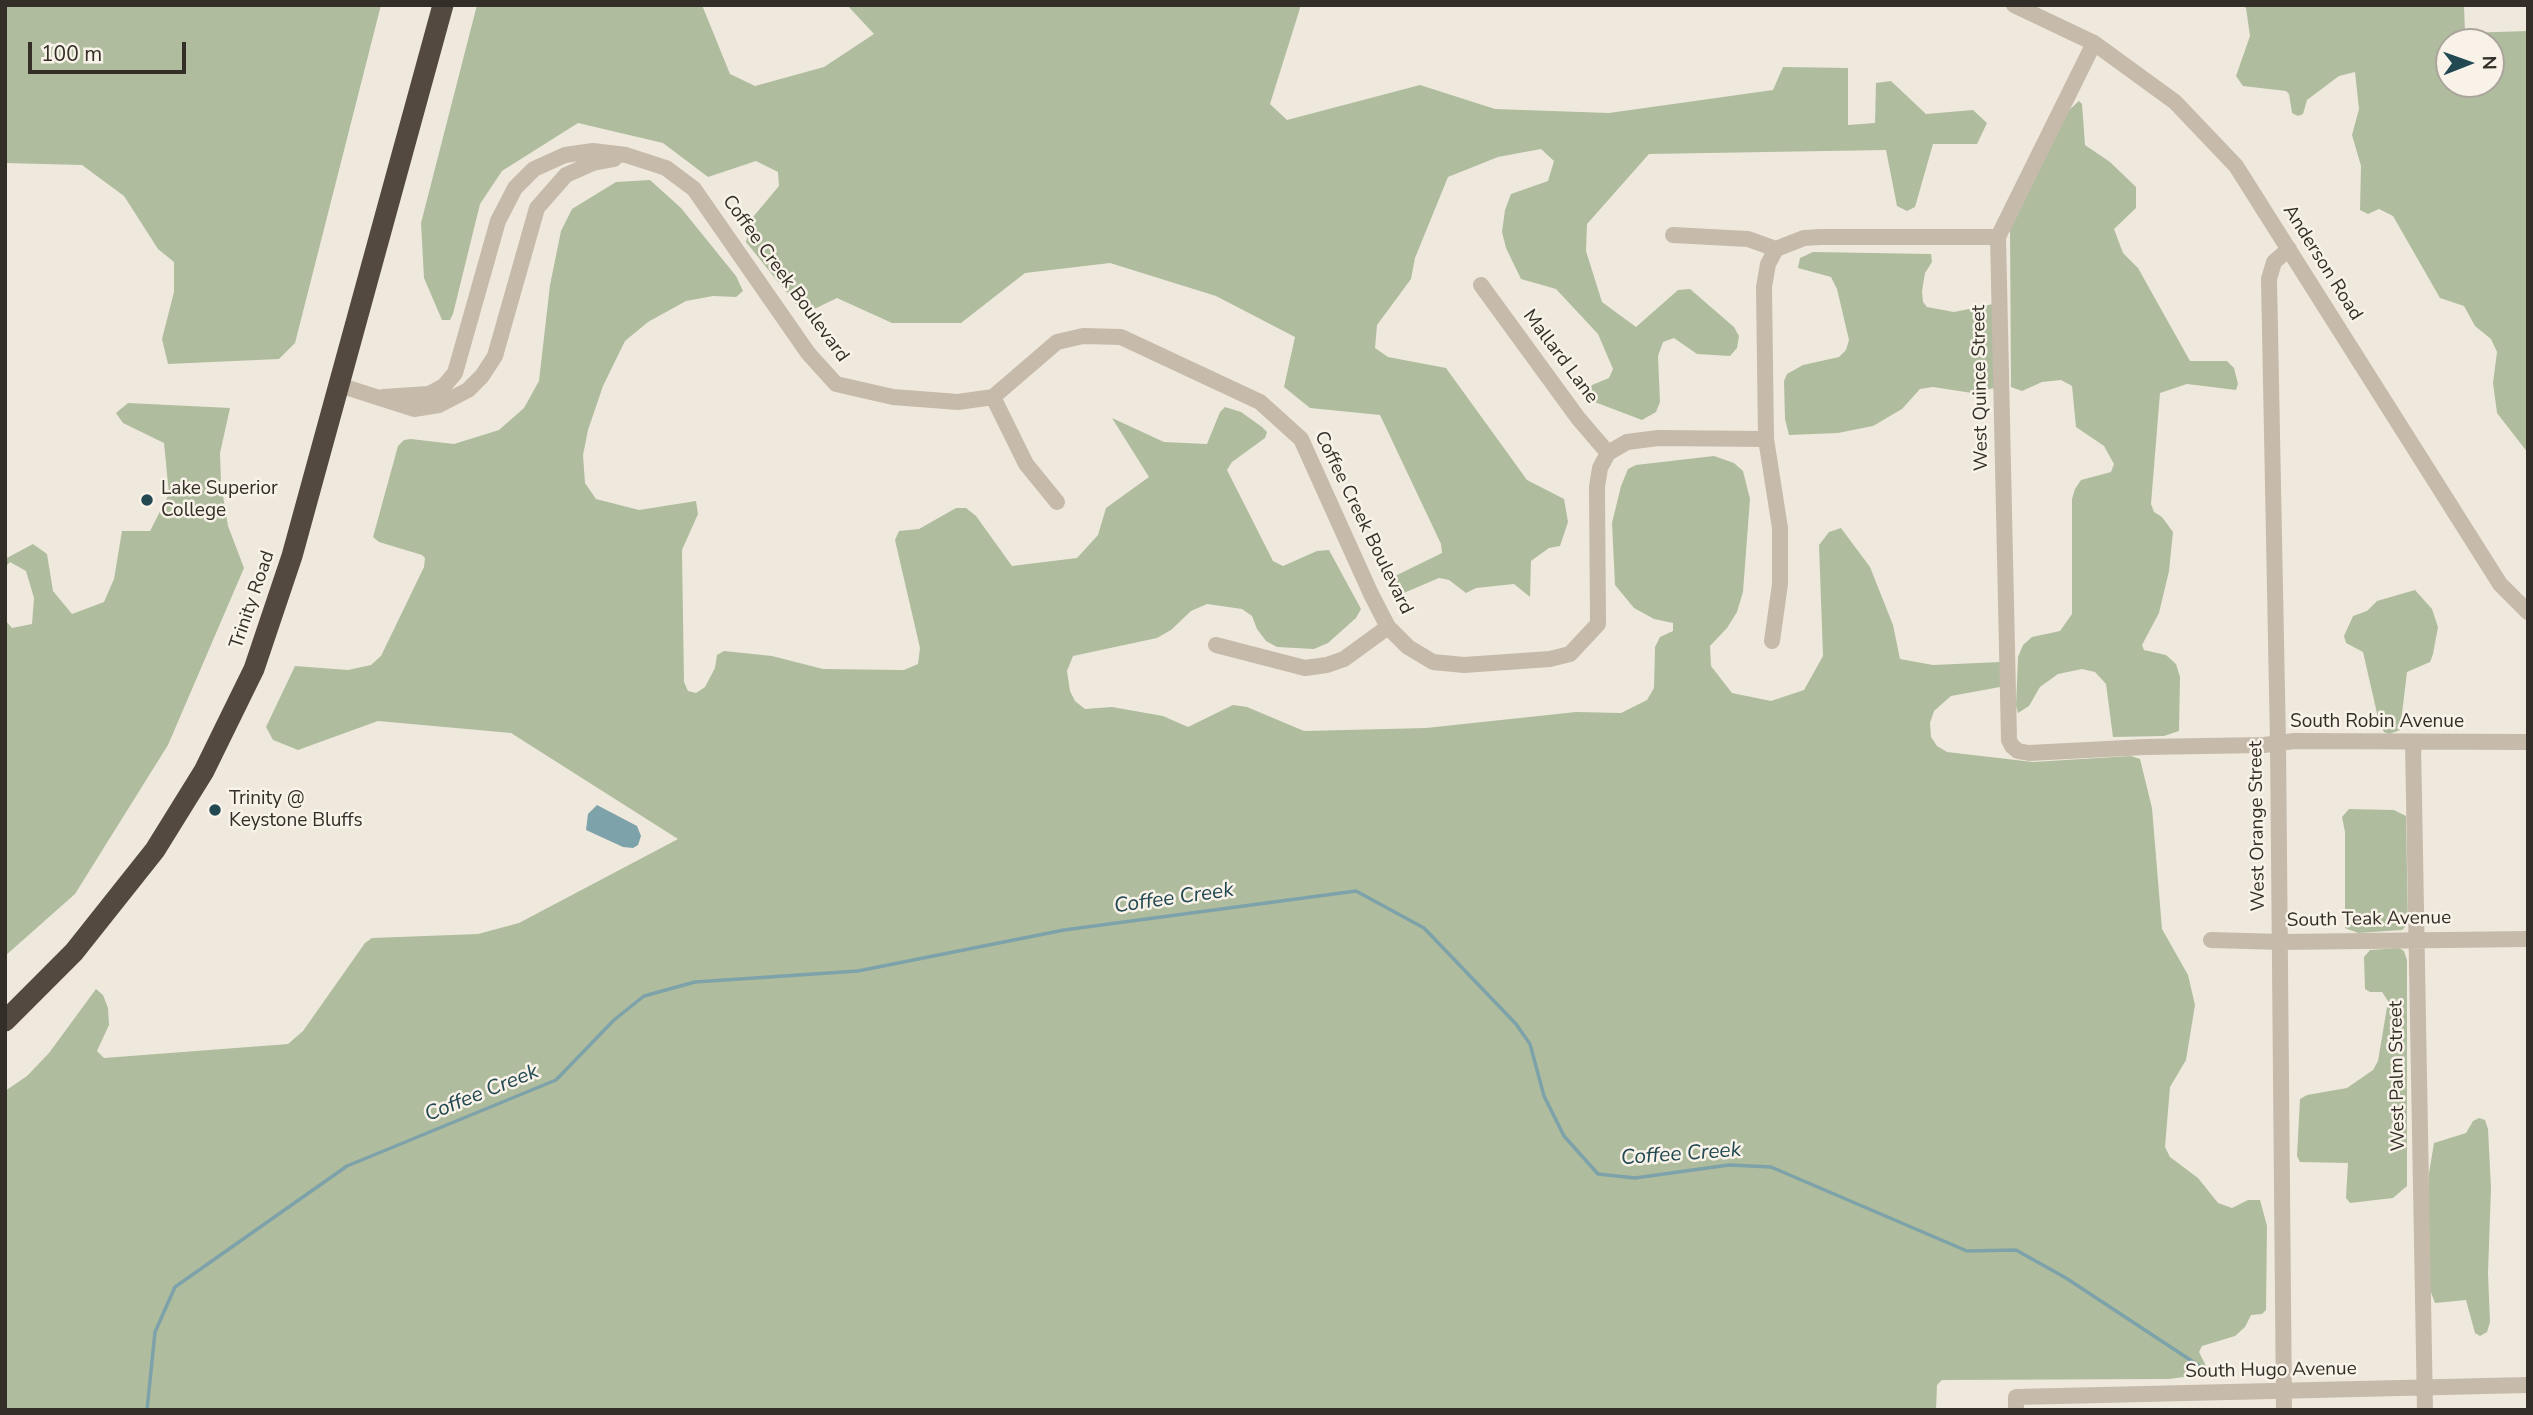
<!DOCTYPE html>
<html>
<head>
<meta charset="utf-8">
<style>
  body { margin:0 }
  #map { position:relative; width:2533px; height:1415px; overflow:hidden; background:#efe9dd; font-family:"Nunito Sans",sans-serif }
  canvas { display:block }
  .frame { position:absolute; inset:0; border:7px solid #342e29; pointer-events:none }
  .north { position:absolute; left:2435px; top:28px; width:70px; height:70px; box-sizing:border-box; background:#f8f2e8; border:2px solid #aaa49c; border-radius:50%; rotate:89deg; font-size:19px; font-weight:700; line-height:28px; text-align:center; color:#342e29 }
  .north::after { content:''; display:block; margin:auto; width:24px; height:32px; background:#224952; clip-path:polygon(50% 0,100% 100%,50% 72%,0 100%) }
  .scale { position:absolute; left:28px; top:42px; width:158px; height:32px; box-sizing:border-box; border:4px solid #342e29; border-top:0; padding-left:9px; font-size:21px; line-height:24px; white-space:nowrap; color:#342e29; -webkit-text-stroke:5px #f8f2e8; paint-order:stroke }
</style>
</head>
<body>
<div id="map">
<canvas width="2533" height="1415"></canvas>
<div class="frame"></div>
<div class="north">N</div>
<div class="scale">100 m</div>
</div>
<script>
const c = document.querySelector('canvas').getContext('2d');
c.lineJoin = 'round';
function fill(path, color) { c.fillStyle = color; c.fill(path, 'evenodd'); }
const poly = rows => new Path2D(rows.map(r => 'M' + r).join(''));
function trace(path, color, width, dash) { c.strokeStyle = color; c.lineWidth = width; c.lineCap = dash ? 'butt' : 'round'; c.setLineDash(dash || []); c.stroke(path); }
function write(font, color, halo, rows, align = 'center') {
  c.font = font + ' "Nunito Sans",sans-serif'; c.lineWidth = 5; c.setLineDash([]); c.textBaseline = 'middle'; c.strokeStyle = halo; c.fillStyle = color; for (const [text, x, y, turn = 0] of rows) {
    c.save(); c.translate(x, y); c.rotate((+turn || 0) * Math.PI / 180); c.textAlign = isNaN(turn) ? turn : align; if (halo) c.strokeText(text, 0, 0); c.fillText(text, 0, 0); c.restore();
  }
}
const green = poly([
  [5,5,381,5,295,343,279,359,168,364,162,339,174,292,174,262,158,249,124,196,82,165,5,163],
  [477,5,702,5,730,74,755,86,824,67,874,34,847,5,1301,5,1270,104,1287,120,1420,85,1495,109,1609,113,1773,90,1783,67,1848,68,1848,125,1875,123,1876,83,1891,81,1926,114,1973,110,1987,123,1977,144,1933,144,1915,207,1907,211,1897,206,1886,150,1649,154,1587,224,1586,251,1602,302,1636,327,1678,290,1690,289,1734,327,1739,336,1737,348,1730,356,1697,354,1674,338,1663,342,1658,356,1660,402,1656,412,1642,420,1592,401,1589,391,1592,385,1609,378,1613,369,1598,334,1556,289,1521,279,1506,248,1502,232,1505,210,1511,194,1548,181,1554,161,1541,149,1498,157,1448,177,1415,258,1411,279,1377,325,1375,348,1388,357,1446,368,1527,480,1564,499,1568,522,1560,546,1549,548,1531,561,1530,597,1514,584,1476,588,1466,593,1449,580,1439,578,1399,595,1396,594,1393,582,1397,575,1442,553,1441,544,1380,415,1310,408,1284,387,1295,337,1216,296,1110,263,1025,273,961,323,892,323,837,298,804,314,746,242,753,217,779,186,778,172,756,161,708,177,663,143,578,123,502,171,480,204,453,314,450,320,442,320,424,278,421,223],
  [2242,5,2464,5,2465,33,2528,31,2528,453,2497,413,2493,383,2497,352,2491,339,2475,326,2464,306,2440,298,2393,216,2379,209,2368,214,2360,210,2361,166,2352,135,2359,109,2355,72,2339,76,2307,100,2303,114,2298,116,2292,113,2289,94,2286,91,2243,86,2236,76,2250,36,2246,8],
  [2449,42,2491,42,2491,84,2449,84],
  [2079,101,2082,104,2085,145,2110,162,2136,187,2136,208,2114,229,2123,253,2138,268,2190,361,2227,361,2234,368,2238,384,2236,390,2187,384,2160,393,2151,504,2154,512,2162,517,2173,532,2169,571,2159,613,2142,645,2144,650,2166,655,2176,664,2180,677,2179,731,2164,736,2113,737,2106,684,2095,672,2082,669,2058,674,2040,687,2029,706,2018,713,2016,706,2018,657,2023,645,2032,637,2060,631,2072,614,2072,499,2075,489,2081,480,2111,472,2114,464,2104,446,2076,427,2072,386,2061,380,2042,382,2022,391,2011,387,2010,230,2067,112],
  [650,180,681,208,736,276,743,291,736,297,713,296,686,301,648,322,625,341,603,386,588,430,583,455,585,483,596,499,639,510,696,501,698,514,682,550,684,682,688,691,696,693,705,687,715,668,717,655,724,651,772,656,823,669,904,670,918,664,920,648,895,540,899,531,919,529,956,508,966,508,976,516,1012,566,1077,558,1098,535,1106,508,1149,477,1112,418,1164,442,1207,444,1220,412,1225,407,1241,412,1262,427,1267,432,1265,438,1232,462,1227,470,1273,561,1283,566,1317,551,1329,550,1361,609,1356,618,1328,643,1314,649,1277,647,1266,641,1257,629,1252,616,1242,609,1207,604,1191,611,1171,630,1157,638,1073,656,1067,671,1070,691,1075,701,1085,709,1112,707,1163,716,1188,727,1233,705,1247,707,1304,731,1426,728,1576,712,1621,713,1647,700,1654,688,1655,647,1660,637,1673,631,1673,623,1654,619,1634,608,1615,585,1612,523,1621,486,1628,469,1636,465,1714,456,1734,463,1743,471,1750,499,1743,592,1737,612,1727,628,1710,646,1711,666,1732,693,1771,701,1804,690,1823,656,1819,545,1829,532,1841,528,1870,567,1893,625,1900,659,1933,665,2000,662,2000,687,1951,696,1934,711,1930,723,1931,737,1937,746,1947,752,2033,762,2131,756,2140,759,2152,808,2162,929,2188,975,2195,1005,2186,1060,2170,1087,2165,1147,2170,1157,2198,1178,2218,1203,2232,1208,2248,1200,2260,1200,2267,1226,2266,1310,2262,1314,2251,1315,2245,1327,2235,1336,2202,1346,2199,1352,2208,1370,2206,1374,2169,1379,1942,1380,1937,1385,1936,1410,5,1410,5,1091,27,1076,49,1053,96,989,103,995,108,1008,109,1025,97,1051,104,1058,288,1044,303,1031,365,943,372,938,478,934,519,923,678,839,511,733,378,721,298,750,273,740,266,727,295,666,348,670,371,665,381,656,424,567,425,558,422,555,379,542,373,537,398,446,404,440,411,439,454,444,499,430,524,408,539,381,550,285,561,231,572,209,616,182],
  [1813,252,1931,254,1932,262,1925,273,1922,291,1923,302,1927,307,1954,312,1993,304,1994,388,1972,393,1933,387,1920,389,1902,409,1873,426,1838,433,1789,435,1785,419,1784,381,1787,374,1803,365,1839,357,1846,350,1849,340,1837,289,1831,277,1798,268,1800,258],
  [128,403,230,408,220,453,221,484,228,526,244,568,168,745,75,894,5,956,5,620,12,628,32,624,34,598,26,571,10,562,5,567,5,559,33,544,47,554,53,591,72,614,104,602,114,579,122,531,150,531,169,494,164,443,123,423,116,413],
  [2415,590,2432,609,2438,627,2433,654,2430,662,2407,672,2400,730,2389,734,2384,732,2379,722,2363,652,2346,643,2344,636,2353,616,2367,611,2377,601],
  [2349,809,2394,810,2406,816,2408,924,2402,930,2358,933,2345,928,2345,832,2342,817],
  [2399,948,2404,951,2407,960,2407,1186,2393,1198,2350,1203,2346,1198,2348,1163,2300,1162,2297,1156,2300,1099,2307,1095,2347,1088,2373,1070,2378,1061,2388,1001,2382,992,2370,992,2365,989,2364,957,2370,950],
  [2479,1118,2485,1120,2488,1129,2491,1188,2488,1273,2490,1322,2487,1332,2480,1336,2475,1333,2466,1300,2435,1303,2429,1287,2429,1173,2434,1143,2466,1133,2473,1121]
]);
const water = poly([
  [597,805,637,826,641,836,638,845,633,848,623,847,586,830,588,814]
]);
const stream = poly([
  [147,1410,155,1332,175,1287,347,1166,556,1080,614,1020,644,996,695,982,858,971,1064,930,1356,891,1424,928,1516,1024,1530,1044,1544,1096,1564,1136,1598,1174,1635,1178,1729,1165,1771,1167,1967,1251,2016,1250,2066,1278,2204,1369]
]);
const minor = poly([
  [2014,5,2094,43,2175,102,2236,166,2500,584,2528,612],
  [2094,43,1998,237,2009,740,2012,746,2018,751,2029,753,2145,747,2264,745,2294,741,2528,742],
  [1673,235,1748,239,1776,249],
  [1481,285,1578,418,1608,453],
  [339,385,414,409,439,405,468,390,482,376,495,356,537,208,566,175,593,163,614,159],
  [383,397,429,394,444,386,455,373,498,221,515,188,534,169,565,155,593,151,626,155,666,168,694,189,808,353,836,384,893,397,958,402,993,397,1057,342,1083,336,1121,337,1260,402,1301,439,1371,594,1388,627,1408,647,1433,662,1464,665,1550,659,1570,654,1598,624,1597,487,1600,468,1608,453,1627,442,1658,438,1766,439,1764,287,1768,264,1776,249,1804,238,1820,237,1998,237],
  [993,397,1026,464,1057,502],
  [1766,439,1780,528,1780,584,1772,641],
  [1216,645,1305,668,1327,665,1344,659,1388,627],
  [2413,742,2425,1410],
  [2211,940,2281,942,2528,939],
  [2016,1410,2016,1397,2528,1385],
  [2284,1410,2278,743,2269,279,2274,262,2289,249]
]);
const highway = poly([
  [5,1021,74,952,155,850,204,771,254,669,292,556,443,5]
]);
const markers = [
  [147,500,7,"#224952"],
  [215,810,7,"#224952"]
];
const streetNames = [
  ["Anderson Road",2322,263,58],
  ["Coffee Creek Boulevard",785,279,54],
  ["Mallard Lane",1560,357,53],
  ["West Quince Street",1981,388,-91],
  ["Coffee Creek Boulevard",1363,523,64],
  ["Trinity Road",253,600,-71],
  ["South Robin Avenue",2377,722],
  ["West Orange Street",2258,826,-91],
  ["South Teak Avenue",2369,920,-1],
  ["West Palm Street",2398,1076,-91],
  ["South Hugo Avenue",2271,1371,-1]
];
const poiNames = [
  ["Lake Superior",161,489],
  ["College",161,511],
  ["Trinity @",229,799],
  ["Keystone Bluffs",229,821]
];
const waterNames = [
  ["Coffee Creek",1174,899,-8],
  ["Coffee Creek",482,1094,-22],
  ["Coffee Creek",1681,1155,-4]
];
fill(green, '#afbd9e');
fill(water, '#7ea2aa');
trace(stream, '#7ea2aa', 3.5);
trace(minor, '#c6baaa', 16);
trace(highway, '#544940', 21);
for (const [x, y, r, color] of markers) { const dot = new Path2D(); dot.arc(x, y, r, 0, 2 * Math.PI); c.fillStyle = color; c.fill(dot); trace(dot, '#f8f2e8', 2.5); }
write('19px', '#342e29', '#f8f2e8', streetNames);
write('19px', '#342e29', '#f8f2e8', poiNames, 'left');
write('italic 21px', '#224952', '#f8f2e8', waterNames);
</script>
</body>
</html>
